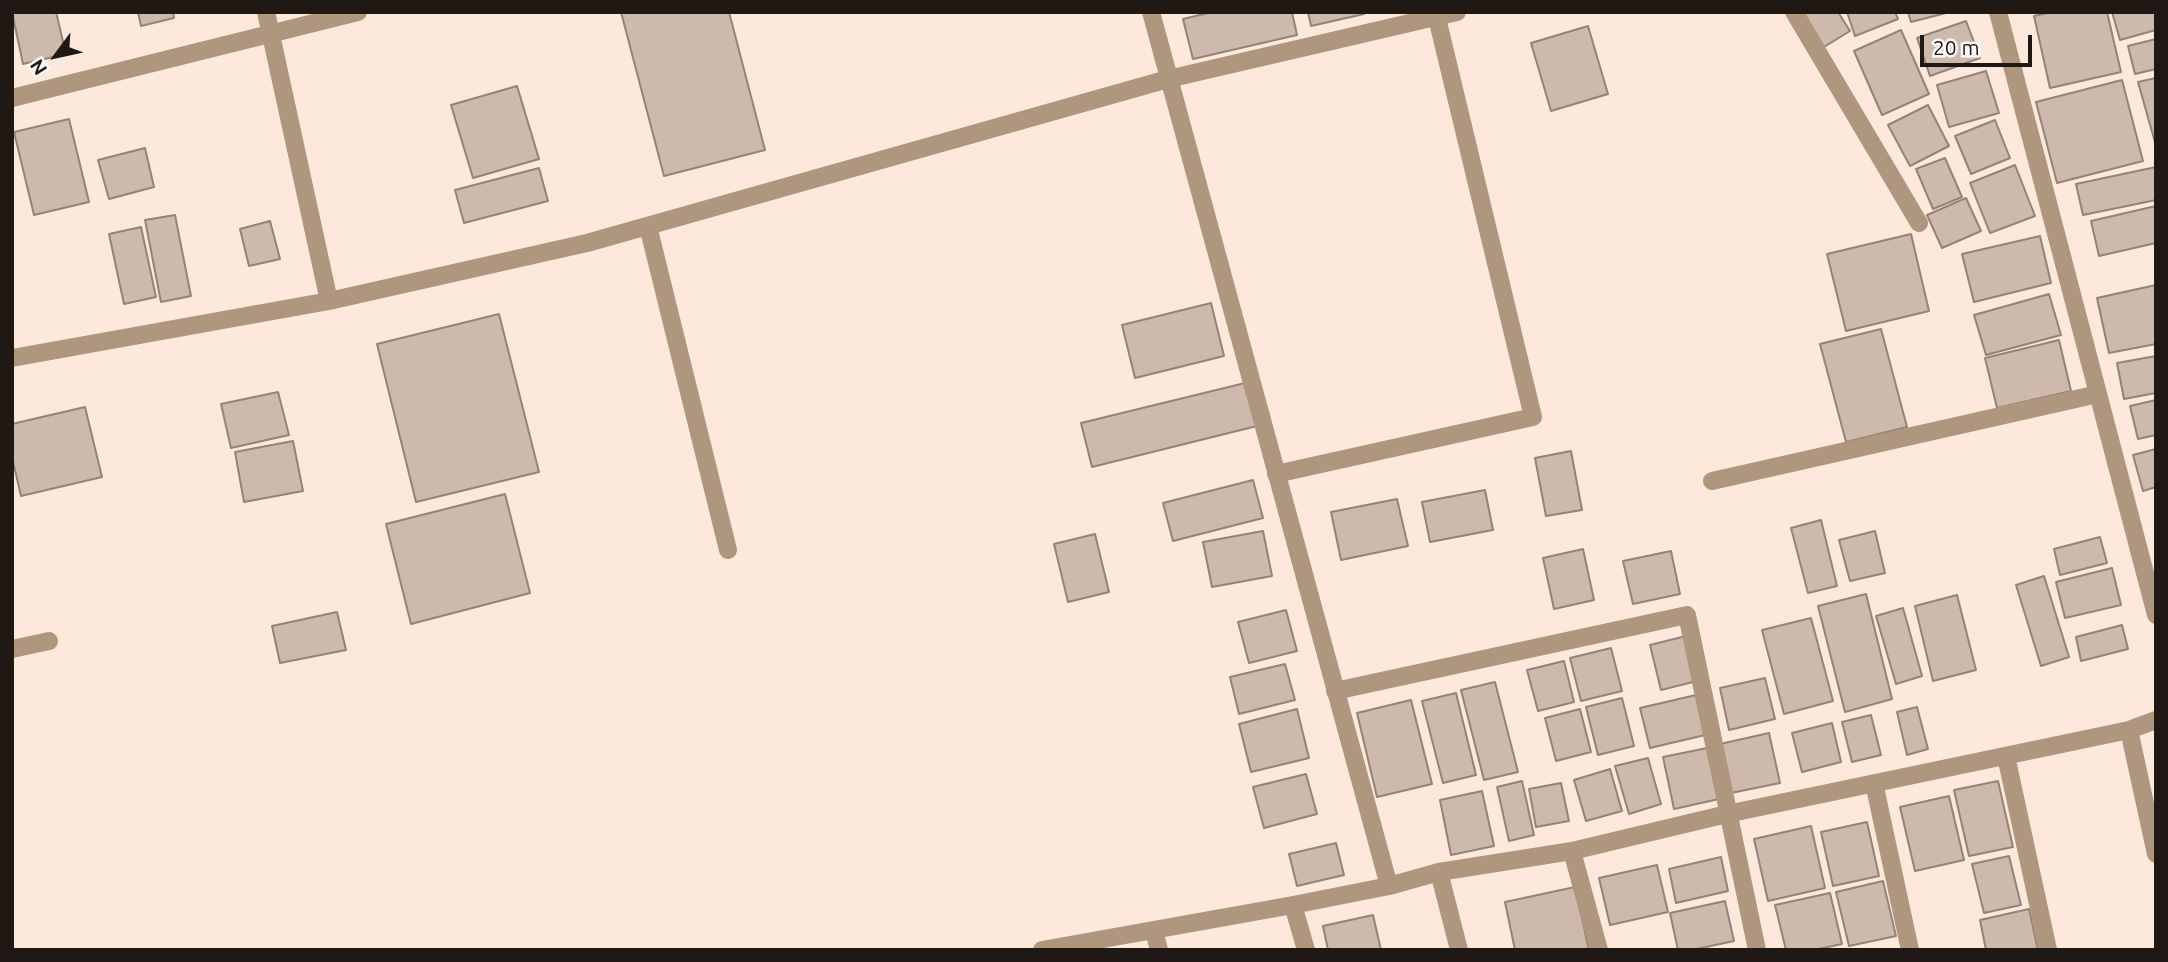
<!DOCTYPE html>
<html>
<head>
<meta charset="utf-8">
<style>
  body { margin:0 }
  #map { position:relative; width:2168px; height:962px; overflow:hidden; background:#fce9dc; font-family:Ubuntu,sans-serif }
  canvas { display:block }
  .frame { position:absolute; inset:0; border:14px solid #1f1814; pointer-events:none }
  .north { position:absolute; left:21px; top:21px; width:70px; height:70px; -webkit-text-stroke:5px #fdf9f7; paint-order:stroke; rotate:237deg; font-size:19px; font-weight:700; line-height:28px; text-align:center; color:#1f1814 }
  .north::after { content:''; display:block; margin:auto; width:24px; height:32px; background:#1f1814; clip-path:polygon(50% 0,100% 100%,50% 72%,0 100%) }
  .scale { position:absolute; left:1920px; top:35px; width:112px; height:32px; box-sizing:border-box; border:4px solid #1f1814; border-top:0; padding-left:9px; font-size:21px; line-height:24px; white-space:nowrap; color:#1f1814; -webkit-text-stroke:5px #fdf9f7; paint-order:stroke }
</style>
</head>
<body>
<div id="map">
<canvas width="2168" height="962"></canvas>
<div class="frame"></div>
<div class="north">N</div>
<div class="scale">20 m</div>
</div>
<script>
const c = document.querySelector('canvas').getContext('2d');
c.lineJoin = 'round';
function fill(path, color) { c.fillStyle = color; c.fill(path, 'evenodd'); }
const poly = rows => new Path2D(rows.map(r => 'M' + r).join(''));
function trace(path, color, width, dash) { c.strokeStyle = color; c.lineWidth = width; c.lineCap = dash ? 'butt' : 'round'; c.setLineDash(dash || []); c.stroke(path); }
const building = poly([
  [12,12,56,12,66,54,23,64,12,12],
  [138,12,173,12,174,18,141,26,138,12],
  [621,12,729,12,765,150,664,176,621,12],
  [1212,12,1292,12,1297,35,1193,59,1183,19,1212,12],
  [1308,12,1363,12,1364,14,1311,26,1308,12],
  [1803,12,1838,12,1850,31,1824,47,1803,12],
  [1847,12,1895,12,1898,19,1855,36,1847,12],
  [1908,12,1950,12,1911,22,1908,12],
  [2052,12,2107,12,2121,72,2050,88,2034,16,2052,12],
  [2112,12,2156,12,2156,30,2120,40,2112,12],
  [1966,21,1980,58,1930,76,1917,38,1966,21],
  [1588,26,1608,94,1551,111,1531,43,1588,26],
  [1901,30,1929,94,1882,115,1854,51,1901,30],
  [2156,39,2156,69,2135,74,2128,46,2156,39],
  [1986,71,1999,113,1949,127,1937,85,1986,71],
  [2156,78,2156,146,2138,82,2156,78],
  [2122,80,2143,161,2057,183,2036,102,2122,80],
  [517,86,539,159,473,178,451,105,517,86],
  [1928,105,1949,146,1910,166,1888,125,1928,105],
  [69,119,89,202,34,215,14,132,69,119],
  [1995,120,2010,158,1971,174,1955,136,1995,120],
  [145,148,154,187,109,199,98,160,145,148],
  [1945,158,1962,197,1933,209,1916,169,1945,158],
  [2015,165,2035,216,1990,233,1970,183,2015,165],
  [2156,167,2156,200,2083,215,2076,184,2156,167],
  [539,168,548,201,464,223,455,190,539,168],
  [1966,198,1981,231,1942,248,1927,215,1966,198],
  [2156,206,2156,243,2099,256,2091,221,2156,206],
  [175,215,191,296,161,302,145,220,175,215],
  [270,221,280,259,249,266,240,229,270,221],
  [141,227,156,297,124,304,109,234,141,227],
  [1911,234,1929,311,1846,331,1827,254,1911,234],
  [2040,236,2051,283,1974,302,1962,254,2040,236],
  [2156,285,2156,344,2109,353,2097,298,2156,285],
  [2049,294,2061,335,1986,355,1974,315,2049,294],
  [1211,303,1224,356,1135,378,1122,325,1211,303],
  [499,314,539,472,416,502,377,344,499,314],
  [1881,329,1907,427,1846,442,1820,344,1881,329],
  [2059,340,2071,391,1997,408,1985,358,2059,340],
  [2156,356,2156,393,2124,399,2117,363,2156,356],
  [1245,383,1257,426,1092,467,1081,423,1245,383],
  [278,392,289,435,231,448,221,404,278,392],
  [2156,400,2156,435,2138,439,2130,406,2156,400],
  [85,407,102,477,21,496,12,457,12,424,85,407],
  [293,441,303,491,244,502,235,452,293,441],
  [2156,449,2156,487,2143,491,2133,455,2156,449],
  [1571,451,1582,510,1546,516,1535,458,1571,451],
  [1253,480,1263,518,1173,541,1163,503,1253,480],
  [1485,490,1493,530,1430,542,1422,502,1485,490],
  [505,494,530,593,411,624,386,524,505,494],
  [1397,499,1408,546,1341,560,1331,512,1397,499],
  [1821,520,1837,586,1808,593,1791,528,1821,520],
  [1263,531,1272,576,1212,587,1203,542,1263,531],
  [1875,531,1885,573,1850,581,1839,540,1875,531],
  [1095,534,1109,592,1068,602,1054,544,1095,534],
  [2100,537,2107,563,2060,575,2054,549,2100,537],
  [1583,549,1594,600,1554,609,1543,558,1583,549],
  [1671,551,1680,594,1633,604,1623,561,1671,551],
  [2112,568,2121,605,2065,618,2056,582,2112,568],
  [2044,576,2069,657,2041,666,2016,585,2044,576],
  [1866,594,1892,699,1845,712,1818,606,1866,594],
  [1957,595,1976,670,1933,681,1915,606,1957,595],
  [1903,608,1922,676,1896,684,1876,616,1903,608],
  [1286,610,1297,651,1249,663,1238,622,1286,610],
  [337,612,346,650,280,663,272,626,337,612],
  [1811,618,1833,701,1784,714,1762,630,1811,618],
  [2122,625,2128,649,2081,661,2076,637,2122,625],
  [1690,635,1701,680,1661,690,1650,645,1690,635],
  [1611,648,1622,691,1581,701,1570,658,1611,648],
  [1564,661,1574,702,1538,711,1527,670,1564,661],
  [1285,664,1295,700,1239,714,1230,677,1285,664],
  [1765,678,1775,719,1729,730,1720,688,1765,678],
  [1495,682,1518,772,1484,780,1461,690,1495,682],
  [1709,692,1718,732,1650,748,1640,708,1709,692],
  [1456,693,1476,775,1443,783,1422,701,1456,693],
  [1622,698,1634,746,1598,755,1586,707,1622,698],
  [1411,700,1432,784,1377,797,1357,713,1411,700],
  [1917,707,1928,749,1907,755,1897,712,1917,707],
  [1297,709,1309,758,1251,772,1239,724,1297,709],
  [1580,709,1591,752,1556,761,1545,718,1580,709],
  [1871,715,1881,755,1852,762,1842,722,1871,715],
  [1832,723,1841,762,1802,772,1792,733,1832,723],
  [1769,733,1780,783,1731,793,1720,744,1769,733],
  [1717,746,1728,797,1674,809,1663,757,1717,746],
  [1648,758,1661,804,1629,814,1615,766,1648,758],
  [1610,769,1622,811,1586,821,1574,780,1610,769],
  [1306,774,1317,814,1264,828,1253,787,1306,774],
  [1522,781,1534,835,1509,841,1497,787,1522,781],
  [1998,781,2013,847,1969,856,1954,790,1998,781],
  [1561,783,1569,821,1536,827,1529,789,1561,783],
  [1482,791,1494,846,1451,855,1440,800,1482,791],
  [1949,796,1964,860,1915,871,1900,807,1949,796],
  [1867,822,1879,876,1833,886,1821,832,1867,822],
  [1811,826,1825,888,1768,901,1754,839,1811,826],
  [1336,843,1344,875,1297,886,1289,854,1336,843],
  [2009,856,2021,905,1984,913,1972,864,2009,856],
  [1721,857,1728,891,1676,903,1669,869,1721,857],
  [1657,865,1668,912,1610,925,1599,878,1657,865],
  [1883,881,1896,936,1849,946,1836,892,1883,881],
  [1575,887,1589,950,1515,950,1505,902,1575,887],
  [1830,893,1842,944,1814,950,1786,950,1775,905,1830,893],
  [1725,901,1734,941,1692,950,1678,950,1670,913,1725,901],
  [2029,909,2038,950,1986,950,1980,920,2029,909],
  [1373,915,1381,950,1328,950,1323,926,1373,915]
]);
const minor = poly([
  [266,12,329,301],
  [1151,12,1389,886],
  [1794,12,1919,223],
  [1998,12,2156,615],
  [12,98,358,12],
  [648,226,728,550],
  [12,358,329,301,587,243,1168,79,1457,12],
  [1276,474,1533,417,1437,18],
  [1712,481,2098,394],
  [12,649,49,641],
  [1335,691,1687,615,1757,950],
  [2129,730,2156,854],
  [2006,756,2048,950],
  [1874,783,1910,950],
  [1572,851,1599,950],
  [1439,872,1459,950],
  [1293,905,1306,950],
  [1154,931,1159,950],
  [1042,950,1293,905,1389,886,1439,872,1572,851,1727,814,2129,730,2156,720]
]);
fill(building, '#cdbaad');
trace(building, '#948377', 2);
trace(minor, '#af967e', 18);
</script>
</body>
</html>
